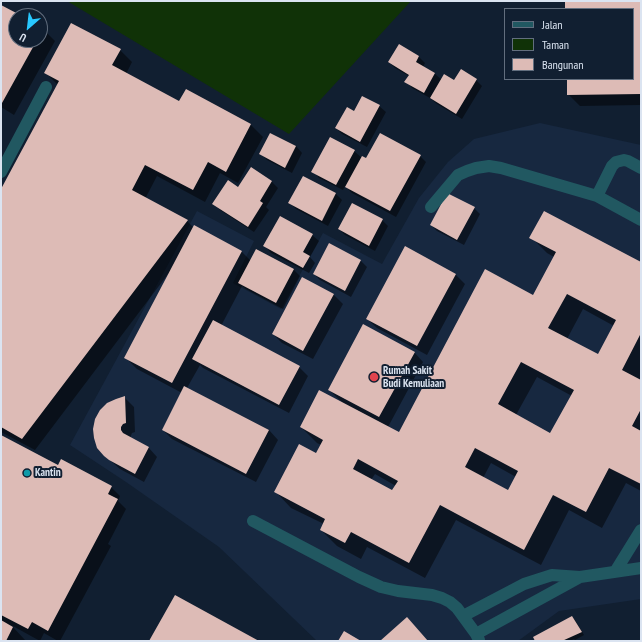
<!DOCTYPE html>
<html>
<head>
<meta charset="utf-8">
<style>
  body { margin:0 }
  #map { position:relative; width:642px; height:642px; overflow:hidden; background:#111f31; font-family:"PT Sans Narrow",sans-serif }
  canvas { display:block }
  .frame { position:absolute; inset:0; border:2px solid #dbe4f1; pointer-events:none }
  .legend { position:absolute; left:504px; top:8px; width:130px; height:72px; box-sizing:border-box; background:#111f31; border:1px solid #626e7e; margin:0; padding:5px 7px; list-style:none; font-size:12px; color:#dbe4f1 }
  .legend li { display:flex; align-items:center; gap:8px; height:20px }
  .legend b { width:20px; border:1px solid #626e7e }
  .north { position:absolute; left:8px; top:8px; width:40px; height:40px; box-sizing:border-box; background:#111f31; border:1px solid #626e7e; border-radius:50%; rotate:208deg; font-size:11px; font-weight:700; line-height:16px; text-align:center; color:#dbe4f1 }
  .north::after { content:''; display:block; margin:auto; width:14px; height:18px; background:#28c8ff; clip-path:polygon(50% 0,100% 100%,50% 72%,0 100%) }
</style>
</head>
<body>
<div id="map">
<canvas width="642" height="642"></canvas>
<div class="frame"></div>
<ul class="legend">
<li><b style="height:5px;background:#215861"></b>Jalan</li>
<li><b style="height:11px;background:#103207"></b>Taman</li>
<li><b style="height:11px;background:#ddbbb6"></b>Bangunan</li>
</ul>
<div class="north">U</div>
</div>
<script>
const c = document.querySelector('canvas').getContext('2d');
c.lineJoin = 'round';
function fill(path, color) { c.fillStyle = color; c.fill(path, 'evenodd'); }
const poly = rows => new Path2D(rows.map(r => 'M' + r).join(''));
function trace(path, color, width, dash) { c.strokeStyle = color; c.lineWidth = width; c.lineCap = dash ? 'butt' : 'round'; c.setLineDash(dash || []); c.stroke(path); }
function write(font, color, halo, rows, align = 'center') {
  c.font = font + ' "PT Sans Narrow",sans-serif'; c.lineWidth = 4; c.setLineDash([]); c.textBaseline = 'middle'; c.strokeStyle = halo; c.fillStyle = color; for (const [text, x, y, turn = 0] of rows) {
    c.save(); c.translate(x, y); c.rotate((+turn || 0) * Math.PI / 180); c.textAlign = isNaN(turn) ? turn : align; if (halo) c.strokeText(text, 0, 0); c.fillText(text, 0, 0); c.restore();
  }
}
const built = poly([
  [540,123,641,145,641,599,559,611,518,641,317,641,219,547,126,482,70,445,197,211,254,241,233,283,281,309,323,233,382,264,419,198,448,162,474,139]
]);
const green = poly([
  [67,1,411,1,289,134]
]);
const shadow = poly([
  [566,1,641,1,641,105,580,106,568,94,568,79,633,79,633,9,566,9],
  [1,6,19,16,16,16,16,40,40,40,40,27,43,29,55,41,14,115,1,107],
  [399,45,419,57,425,63,423,67,435,74,442,80,455,81,476,80,482,86,462,119,437,104,430,98,412,88,406,81,409,76,395,68,389,62],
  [120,50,132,62,126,74,180,102,186,90,251,125,263,137,238,183,220,173,205,202,157,176,145,199,187,221,194,228,195,226,242,252,251,261,257,250,294,270,300,276,283,309,246,289,242,286,221,326,299,367,308,376,289,413,203,368,200,365,187,388,269,430,278,440,256,482,172,439,163,430,182,393,137,369,125,357,169,274,168,274,35,450,1,432,1,191,58,85,46,73],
  [379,106,386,112,367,147,342,134,336,128,355,112],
  [271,134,296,146,302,153,292,173,267,160,261,154],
  [354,151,362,158,367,159,420,156,426,162,396,217,352,193,345,186,343,190,319,178,313,171],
  [251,169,272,182,278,188,266,207,269,210,254,232,220,210,214,203,239,188],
  [303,177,336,194,342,200,328,226,296,209,290,203],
  [474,208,480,214,464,245,437,231,431,225],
  [382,220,388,226,375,251,345,235,339,229],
  [312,235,319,241,310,257,315,263,309,273,271,253,265,246],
  [531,237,641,263,641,379,640,381,641,381,641,491,626,483,602,528,569,510,541,565,456,520,425,578,367,547,361,559,337,546,321,530,324,524,291,508,275,491,316,454,321,445,317,443,301,427,342,402,329,390,414,352,423,362,388,427,400,434,534,296,554,257,547,253],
  [583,309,614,326,598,355,567,339],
  [537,377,572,396,551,434,516,415],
  [491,463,516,477,508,491,483,478],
  [375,474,396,486,393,492,371,480],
  [330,244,361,261,367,267,351,297,320,280,314,274],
  [406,248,456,275,465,284,427,355,377,328,367,319],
  [333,294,343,304,313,359,282,343,273,334],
  [125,398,134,407,135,432,132,433,130,438,148,447,157,457,144,482,120,469,104,455],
  [1,436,58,467,111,487,120,496,118,501,126,509,108,544,111,546,60,641,58,641,44,633,40,641,11,625,25,640,24,641,1,641],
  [572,617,575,620,584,635,575,640,574,639,570,641,536,641]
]);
const building = poly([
  [565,1,641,1,641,94,567,95,567,79,633,79,633,9,565,9],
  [1,5,22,16,16,16,16,40,37,40,2,103,1,103],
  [71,23,121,49,112,65,179,101,186,89,251,124,226,172,208,162,193,190,145,165,132,190,188,220,22,439,1,427,1,189,59,81,44,73],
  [399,44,419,56,416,62,435,73,424,93,404,82,409,75,388,62],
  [461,69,477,79,456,114,430,98,444,74,454,80],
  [362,96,380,105,360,142,335,128,347,107,354,111],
  [270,133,296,146,285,168,259,154],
  [380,133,421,155,390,211,345,187,362,156,366,158],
  [330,137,355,150,336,185,311,172],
  [251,167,272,181,260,201,263,203,248,227,212,204,228,180,238,187],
  [303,176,336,193,322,221,288,203],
  [447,193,475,207,457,240,430,225],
  [352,203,383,219,369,246,338,229],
  [544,211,641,262,641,333,622,370,641,380,641,409,632,426,641,431,641,484,609,468,586,512,553,495,524,550,440,505,409,563,351,532,345,543,320,530,325,519,274,492,299,444,316,453,323,440,300,427,319,390,399,432,485,269,533,295,556,252,529,238],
  [567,294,616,320,598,354,548,328],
  [521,362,574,390,550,433,498,404],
  [475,448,518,471,508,490,465,467],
  [358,459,398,481,392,490,353,469],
  [280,216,313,234,303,252,310,256,303,268,263,246],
  [194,225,242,251,172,383,124,358],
  [329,243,361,260,345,291,313,274],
  [405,246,456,274,417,346,366,319],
  [256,249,294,269,276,303,238,283],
  [302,277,334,294,303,351,272,334],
  [213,320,300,366,279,405,192,359],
  [363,324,415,352,379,417,328,390],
  [184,386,269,430,246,474,162,430],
  [125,396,126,423,123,424,121,427,121,430,123,433,149,447,135,474,109,460,104,456,97,448,94,438,93,429,95,419,100,410,107,403,116,399],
  [1,435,58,465,61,459,112,486,108,494,118,499,48,631,32,622,28,629,1,615],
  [175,595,259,641,149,641],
  [572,616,582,632,562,641,535,641,533,637],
  [407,617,428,641,380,641],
  [1,620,13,627,6,641,1,641],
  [344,631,361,641,338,641]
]);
const minor = poly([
  [1,172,46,87],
  [597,196,612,166,616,162,624,160,628,161,641,168],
  [431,207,458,175,467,171,476,168,489,166,501,168,597,196,641,220],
  [253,521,359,577,381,587,398,591,432,595,442,598,450,602,457,608,476,634],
  [615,572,641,530],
  [463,616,524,584,552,575,580,577],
  [479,640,476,634,580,577,641,568]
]);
const markers = [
  [374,377,5,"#e0444e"],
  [27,473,4,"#0f9aa8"]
];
const poiNames = [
  ["Rumah Sakit",383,371],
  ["Budi Kemuliaan",383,384],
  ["Kantin",35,473]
];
fill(built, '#172840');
fill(green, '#103207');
fill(shadow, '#0007');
fill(building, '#ddbbb6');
trace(minor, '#215861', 12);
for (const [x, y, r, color] of markers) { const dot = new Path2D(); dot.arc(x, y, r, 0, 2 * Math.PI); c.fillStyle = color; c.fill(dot); trace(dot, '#111f31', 1.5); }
write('bold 11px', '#dbe4f1', '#111f31', poiNames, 'left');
</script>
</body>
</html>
